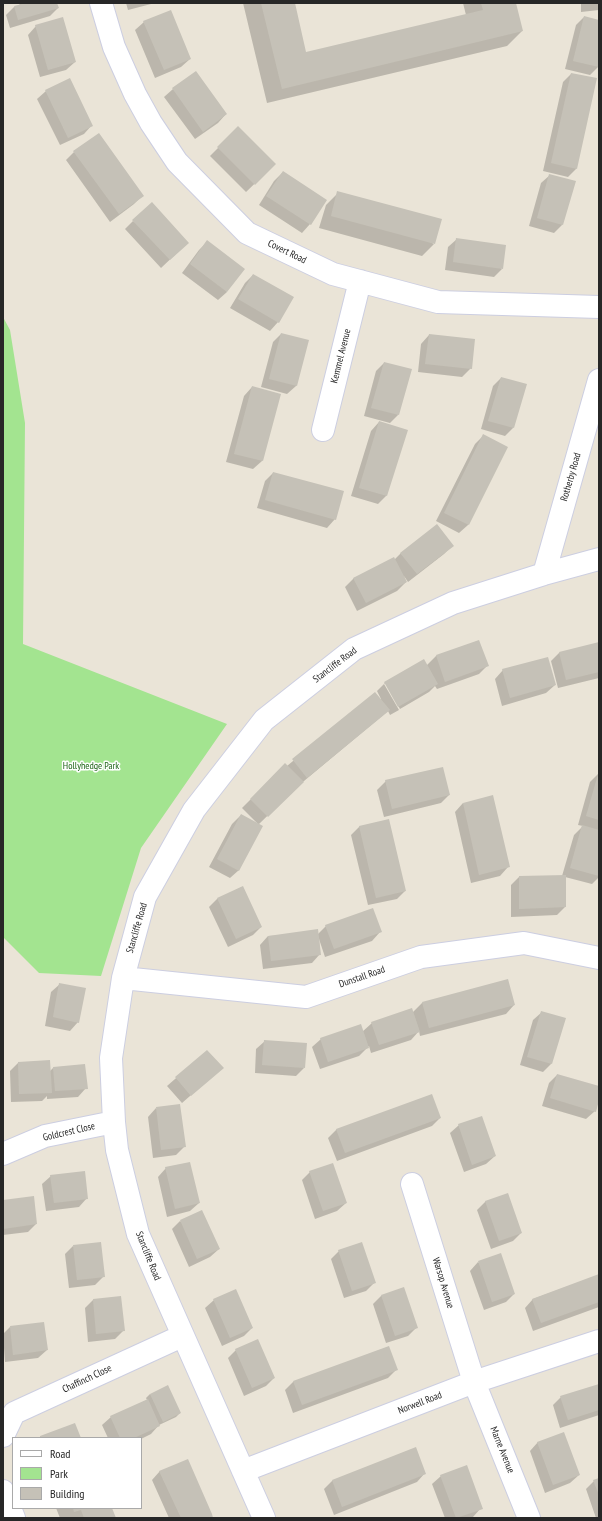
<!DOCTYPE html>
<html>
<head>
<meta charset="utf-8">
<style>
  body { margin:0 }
  #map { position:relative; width:602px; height:1521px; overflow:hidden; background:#eae4d7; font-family:"PT Sans Narrow",sans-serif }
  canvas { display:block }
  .frame { position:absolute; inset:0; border:4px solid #272727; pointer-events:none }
  .legend { position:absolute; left:12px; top:1437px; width:130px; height:72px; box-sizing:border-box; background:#fff; border:1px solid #a9a9a9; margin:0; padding:5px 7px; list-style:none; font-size:12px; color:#272727 }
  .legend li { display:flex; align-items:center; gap:8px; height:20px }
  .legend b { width:20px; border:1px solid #a9a9a9 }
</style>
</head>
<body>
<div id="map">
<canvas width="602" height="1521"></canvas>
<div class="frame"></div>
<ul class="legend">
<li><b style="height:5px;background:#fff"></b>Road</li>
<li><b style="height:11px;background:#a3e490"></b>Park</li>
<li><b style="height:11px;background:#c5c1b7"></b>Building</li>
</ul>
</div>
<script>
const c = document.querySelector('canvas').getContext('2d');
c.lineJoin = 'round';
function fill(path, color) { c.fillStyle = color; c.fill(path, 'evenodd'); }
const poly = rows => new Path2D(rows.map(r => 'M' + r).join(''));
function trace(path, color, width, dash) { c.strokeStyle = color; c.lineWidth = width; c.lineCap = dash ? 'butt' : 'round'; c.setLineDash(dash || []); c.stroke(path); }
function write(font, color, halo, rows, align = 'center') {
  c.font = font + ' "PT Sans Narrow",sans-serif'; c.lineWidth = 3; c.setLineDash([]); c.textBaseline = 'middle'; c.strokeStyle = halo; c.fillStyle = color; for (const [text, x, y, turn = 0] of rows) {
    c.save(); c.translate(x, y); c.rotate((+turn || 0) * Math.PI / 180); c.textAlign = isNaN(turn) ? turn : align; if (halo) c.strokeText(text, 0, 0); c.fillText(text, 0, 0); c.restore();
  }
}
const green = poly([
  [3,317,10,330,25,423,23,644,227,724,141,848,101,976,39,973,3,937]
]);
const shadow = poly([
  [19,3,56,3,58,8,50,16,10,28,6,15,14,7,20,6],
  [126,3,155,3,128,10],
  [243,3,294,3,305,53,466,15,463,3,515,3,522,31,507,46,267,103],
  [581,3,599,3,599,10,581,12],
  [584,17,599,21,599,66,590,75,565,69,576,25],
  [144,22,190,59,181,67,155,78,135,30],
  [36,26,75,62,66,70,40,77,28,35],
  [571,74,576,169,568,177,543,171,563,82],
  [173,89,226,114,218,123,195,139,164,97],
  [46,91,92,125,84,134,60,145,37,99],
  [238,128,275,164,246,192,210,156],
  [74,152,142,196,134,204,110,222,66,160],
  [283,172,310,224,302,233,259,205,274,181],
  [550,175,562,225,554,233,529,226,541,183],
  [338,193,434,244,422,256,319,228,326,205],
  [133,221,179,251,161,268,125,229],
  [457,239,502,269,494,277,445,270,448,247],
  [207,242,227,292,218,300,182,273,199,250],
  [253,275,278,322,270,331,230,308,245,283],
  [281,334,308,341,296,386,287,394,261,387,273,342],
  [429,335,471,368,462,377,418,372,421,344],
  [384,363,398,415,390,423,364,416,376,371],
  [501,378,513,428,505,436,481,429,493,386],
  [252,387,279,395,262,461,253,469,226,462,244,396],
  [379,422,406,430,386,496,378,504,351,496,371,431],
  [483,436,506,447,468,525,459,533,436,521,475,444],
  [273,473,335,519,327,528,257,508,265,481],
  [452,546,444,554,408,582,404,576,406,582,397,591,357,611,345,587,354,578,394,560,401,553],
  [478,641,487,666,479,674,437,689,435,686,429,692,400,709,386,684,384,684,399,710,390,715,388,711,298,786,258,825,239,870,230,878,209,867,232,824,241,815,258,824,242,808,285,765,287,766,375,693,380,699,381,699,377,691,385,683,426,666,436,656],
  [599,643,599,678,558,688,551,661,559,653],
  [503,670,555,685,546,693,502,706,495,679],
  [598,774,599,877,592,884,565,877,565,907,557,915,511,917,511,885,519,877,562,876,574,835,583,826,578,825,590,782],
  [386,781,449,795,441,803,384,817,377,790],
  [463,803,508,867,500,876,471,883,455,812],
  [360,826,405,891,397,899,368,905,351,835],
  [242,887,261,927,253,935,228,947,209,907,217,899],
  [326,926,380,932,372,941,325,957,319,939,320,954,312,963,263,969,260,945,268,936,318,934],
  [507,980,514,1005,506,1014,420,1036,419,1031,411,1040,371,1053,369,1046,359,1056,320,1069,312,1047,321,1039,362,1032,372,1023,413,1012,422,1003],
  [60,984,78,1022,70,1031,45,1026,51,992],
  [542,1012,551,1064,543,1072,520,1065,533,1020],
  [265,1041,304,1068,296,1076,255,1073,256,1049],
  [207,1051,222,1068,182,1103,167,1086],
  [49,1061,50,1071,53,1068,86,1088,78,1097,47,1099,47,1096,42,1101,11,1102,10,1071,18,1063],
  [557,1075,599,1087,599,1096,595,1111,586,1119,542,1106,549,1083],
  [156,1108,185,1146,176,1155,153,1158,148,1117],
  [440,1118,432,1126,337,1161,328,1138,337,1129],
  [459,1125,495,1156,486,1164,464,1172,450,1133],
  [166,1168,199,1203,190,1211,167,1217,158,1177],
  [310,1172,346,1203,337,1211,315,1219,302,1180],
  [51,1176,87,1198,79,1207,46,1211,42,1184],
  [3,1201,36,1224,28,1232,3,1235],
  [486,1201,521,1233,513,1241,491,1249,477,1210],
  [180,1221,219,1249,210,1257,189,1267,172,1229],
  [73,1246,104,1276,95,1285,69,1288,65,1254],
  [339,1251,375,1282,366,1291,344,1298,331,1259],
  [478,1262,514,1294,506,1302,484,1310,470,1271],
  [599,1275,599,1307,533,1331,525,1308,533,1299],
  [403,1288,417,1327,408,1336,386,1343,373,1304,381,1296],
  [120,1297,124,1330,115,1339,88,1342,85,1308,93,1300],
  [214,1300,252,1328,244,1336,222,1346,205,1308],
  [10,1327,47,1350,38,1358,5,1362,3,1334],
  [388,1347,396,1370,388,1378,293,1413,285,1390,293,1382],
  [236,1350,274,1378,266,1386,244,1396,228,1358],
  [599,1385,599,1415,560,1428,553,1405,561,1397],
  [150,1394,180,1413,176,1417,159,1425,151,1434,141,1439,108,1438,102,1425,111,1417,147,1400,146,1398],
  [538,1442,579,1475,570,1483,545,1493,530,1451],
  [415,1448,425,1473,417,1482,334,1515,324,1489,332,1481],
  [160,1471,213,1518,169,1518,152,1480],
  [441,1476,481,1508,473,1517,445,1518,432,1484],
  [599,1479,599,1518,596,1518,586,1489,594,1481],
  [56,1508,111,1508,115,1518,60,1518]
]);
const building = poly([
  [26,3,57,3,59,8,18,20,14,6],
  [261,3,295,3,306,52,483,10,481,3,516,3,523,31,282,89],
  [171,10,191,59,164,70,143,21],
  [584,16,599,20,599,67,573,61],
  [63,17,76,62,48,70,35,25],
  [196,71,227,114,203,132,172,88],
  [571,73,597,78,577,169,551,163],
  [70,78,93,126,68,138,45,90],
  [238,126,276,164,255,185,217,147],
  [99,133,144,196,119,214,73,151],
  [283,171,327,200,311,225,266,196],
  [549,174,576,181,563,225,537,218],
  [337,191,442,219,435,244,331,216],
  [152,202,189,243,170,260,132,220],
  [456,238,506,245,503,269,453,262],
  [207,240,245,269,227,292,190,264],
  [253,274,294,297,279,323,238,299],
  [281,333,309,340,297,386,269,379],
  [429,334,475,339,472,369,425,364],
  [384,362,412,369,399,415,371,408],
  [501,377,527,384,514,428,488,421],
  [252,386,281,394,263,461,234,454],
  [379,421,408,430,387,496,359,488],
  [483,434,508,447,469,525,444,513],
  [273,472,344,491,336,520,265,500],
  [437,524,454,546,417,574,400,553],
  [394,557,407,582,366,603,353,578],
  [479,640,489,666,445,682,436,655],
  [599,642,599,672,566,680,559,652],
  [548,657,556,685,510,698,502,669],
  [424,659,438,684,398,707,384,682],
  [375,692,390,710,307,778,292,759],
  [285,763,304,782,268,817,250,799],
  [443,767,450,795,392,809,385,780],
  [599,771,599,820,586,816],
  [493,795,510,867,479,875,463,803],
  [241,814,263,826,239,871,217,859],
  [389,819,406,891,376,898,359,826],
  [582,825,599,830,599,876,570,868],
  [566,875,566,907,519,909,519,876],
  [243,886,262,927,236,939,217,898],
  [373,908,382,932,334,949,325,925],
  [318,929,321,955,271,961,268,936],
  [508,979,515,1005,429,1028,422,1002],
  [59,983,86,988,79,1023,53,1017],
  [412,1008,420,1032,379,1045,371,1022],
  [541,1011,566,1018,552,1064,527,1057],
  [361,1024,369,1048,328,1062,320,1038],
  [264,1040,307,1043,305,1068,262,1065],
  [207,1050,224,1068,191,1096,175,1077],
  [50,1060,52,1093,19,1094,18,1062],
  [85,1064,88,1089,55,1091,53,1067],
  [557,1074,599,1086,599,1100,596,1112,550,1098],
  [432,1094,441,1118,345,1153,336,1129],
  [180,1104,186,1147,161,1150,156,1107],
  [482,1116,496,1156,472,1165,458,1124],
  [190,1162,200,1203,175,1209,165,1167],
  [333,1163,347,1203,323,1211,309,1171],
  [85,1171,88,1199,54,1203,50,1175],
  [508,1193,522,1233,499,1241,485,1201],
  [34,1196,37,1224,3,1229,3,1200],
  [202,1210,220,1249,197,1259,180,1220],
  [101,1242,105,1277,77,1280,73,1245],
  [362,1242,376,1283,352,1291,338,1250],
  [501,1253,515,1294,492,1302,478,1261],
  [599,1274,599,1302,541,1323,532,1299],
  [404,1287,418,1328,395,1336,381,1295],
  [236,1289,253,1328,230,1338,213,1299],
  [121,1296,125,1331,96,1334,93,1299],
  [44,1322,48,1350,13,1355,10,1326],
  [258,1339,275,1378,252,1388,235,1349],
  [389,1346,398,1370,302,1405,293,1381],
  [599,1384,599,1410,568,1420,560,1396],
  [168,1385,181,1413,163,1422,150,1394],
  [148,1399,160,1426,134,1438,120,1438,110,1416],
  [75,1423,81,1438,40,1438,40,1436],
  [564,1432,580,1475,553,1485,537,1442],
  [416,1447,426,1474,342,1507,332,1480],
  [188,1459,212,1514,213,1518,181,1518,159,1471],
  [467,1465,483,1509,456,1518,440,1475],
  [599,1478,599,1495,593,1480],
  [73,1508,112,1508,116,1518,84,1518,81,1510,74,1512]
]);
const street = poly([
  [101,3,114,47,135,94,151,123,177,162,247,233,333,274,438,302,599,307],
  [323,430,360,281],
  [544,574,599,380],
  [123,978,306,997,421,957,524,943,599,958],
  [3,1154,45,1136,114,1122],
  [412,1184,474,1382,529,1518],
  [3,1436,14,1413,182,1336],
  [243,1471,474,1382,599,1341],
  [3,1491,14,1518],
  [264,1518,138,1234,117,1150,114,1122,111,1058,123,978,145,897,194,810,264,720,354,649,453,603,544,574,599,559]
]);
const streetNames = [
  ["Covert Road",287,252,26],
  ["Kemmel Avenue",341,356,-76],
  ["Rotherby Road",571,477,-74],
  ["Stancliffe Road",335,665,-37],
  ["Stancliffe Road",137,928,-74],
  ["Dunstall Road",362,977,-19],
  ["Goldcrest Close",69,1132,-13],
  ["Stancliffe Road",148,1256,68],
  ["Warsop Avenue",443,1283,73],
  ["Chaffinch Close",87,1379,-25],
  ["Norwell Road",420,1403,-21],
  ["Marne Avenue",502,1450,68]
];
const parkNames = [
  ["Hollyhedge Park",91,766]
];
fill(green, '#a3e490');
fill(shadow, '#0003');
fill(building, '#c5c1b7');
trace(street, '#cccee1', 24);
trace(street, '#fff', 22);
write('10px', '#272727', '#fff', streetNames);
write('10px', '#1d6416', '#fff', parkNames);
</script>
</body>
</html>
